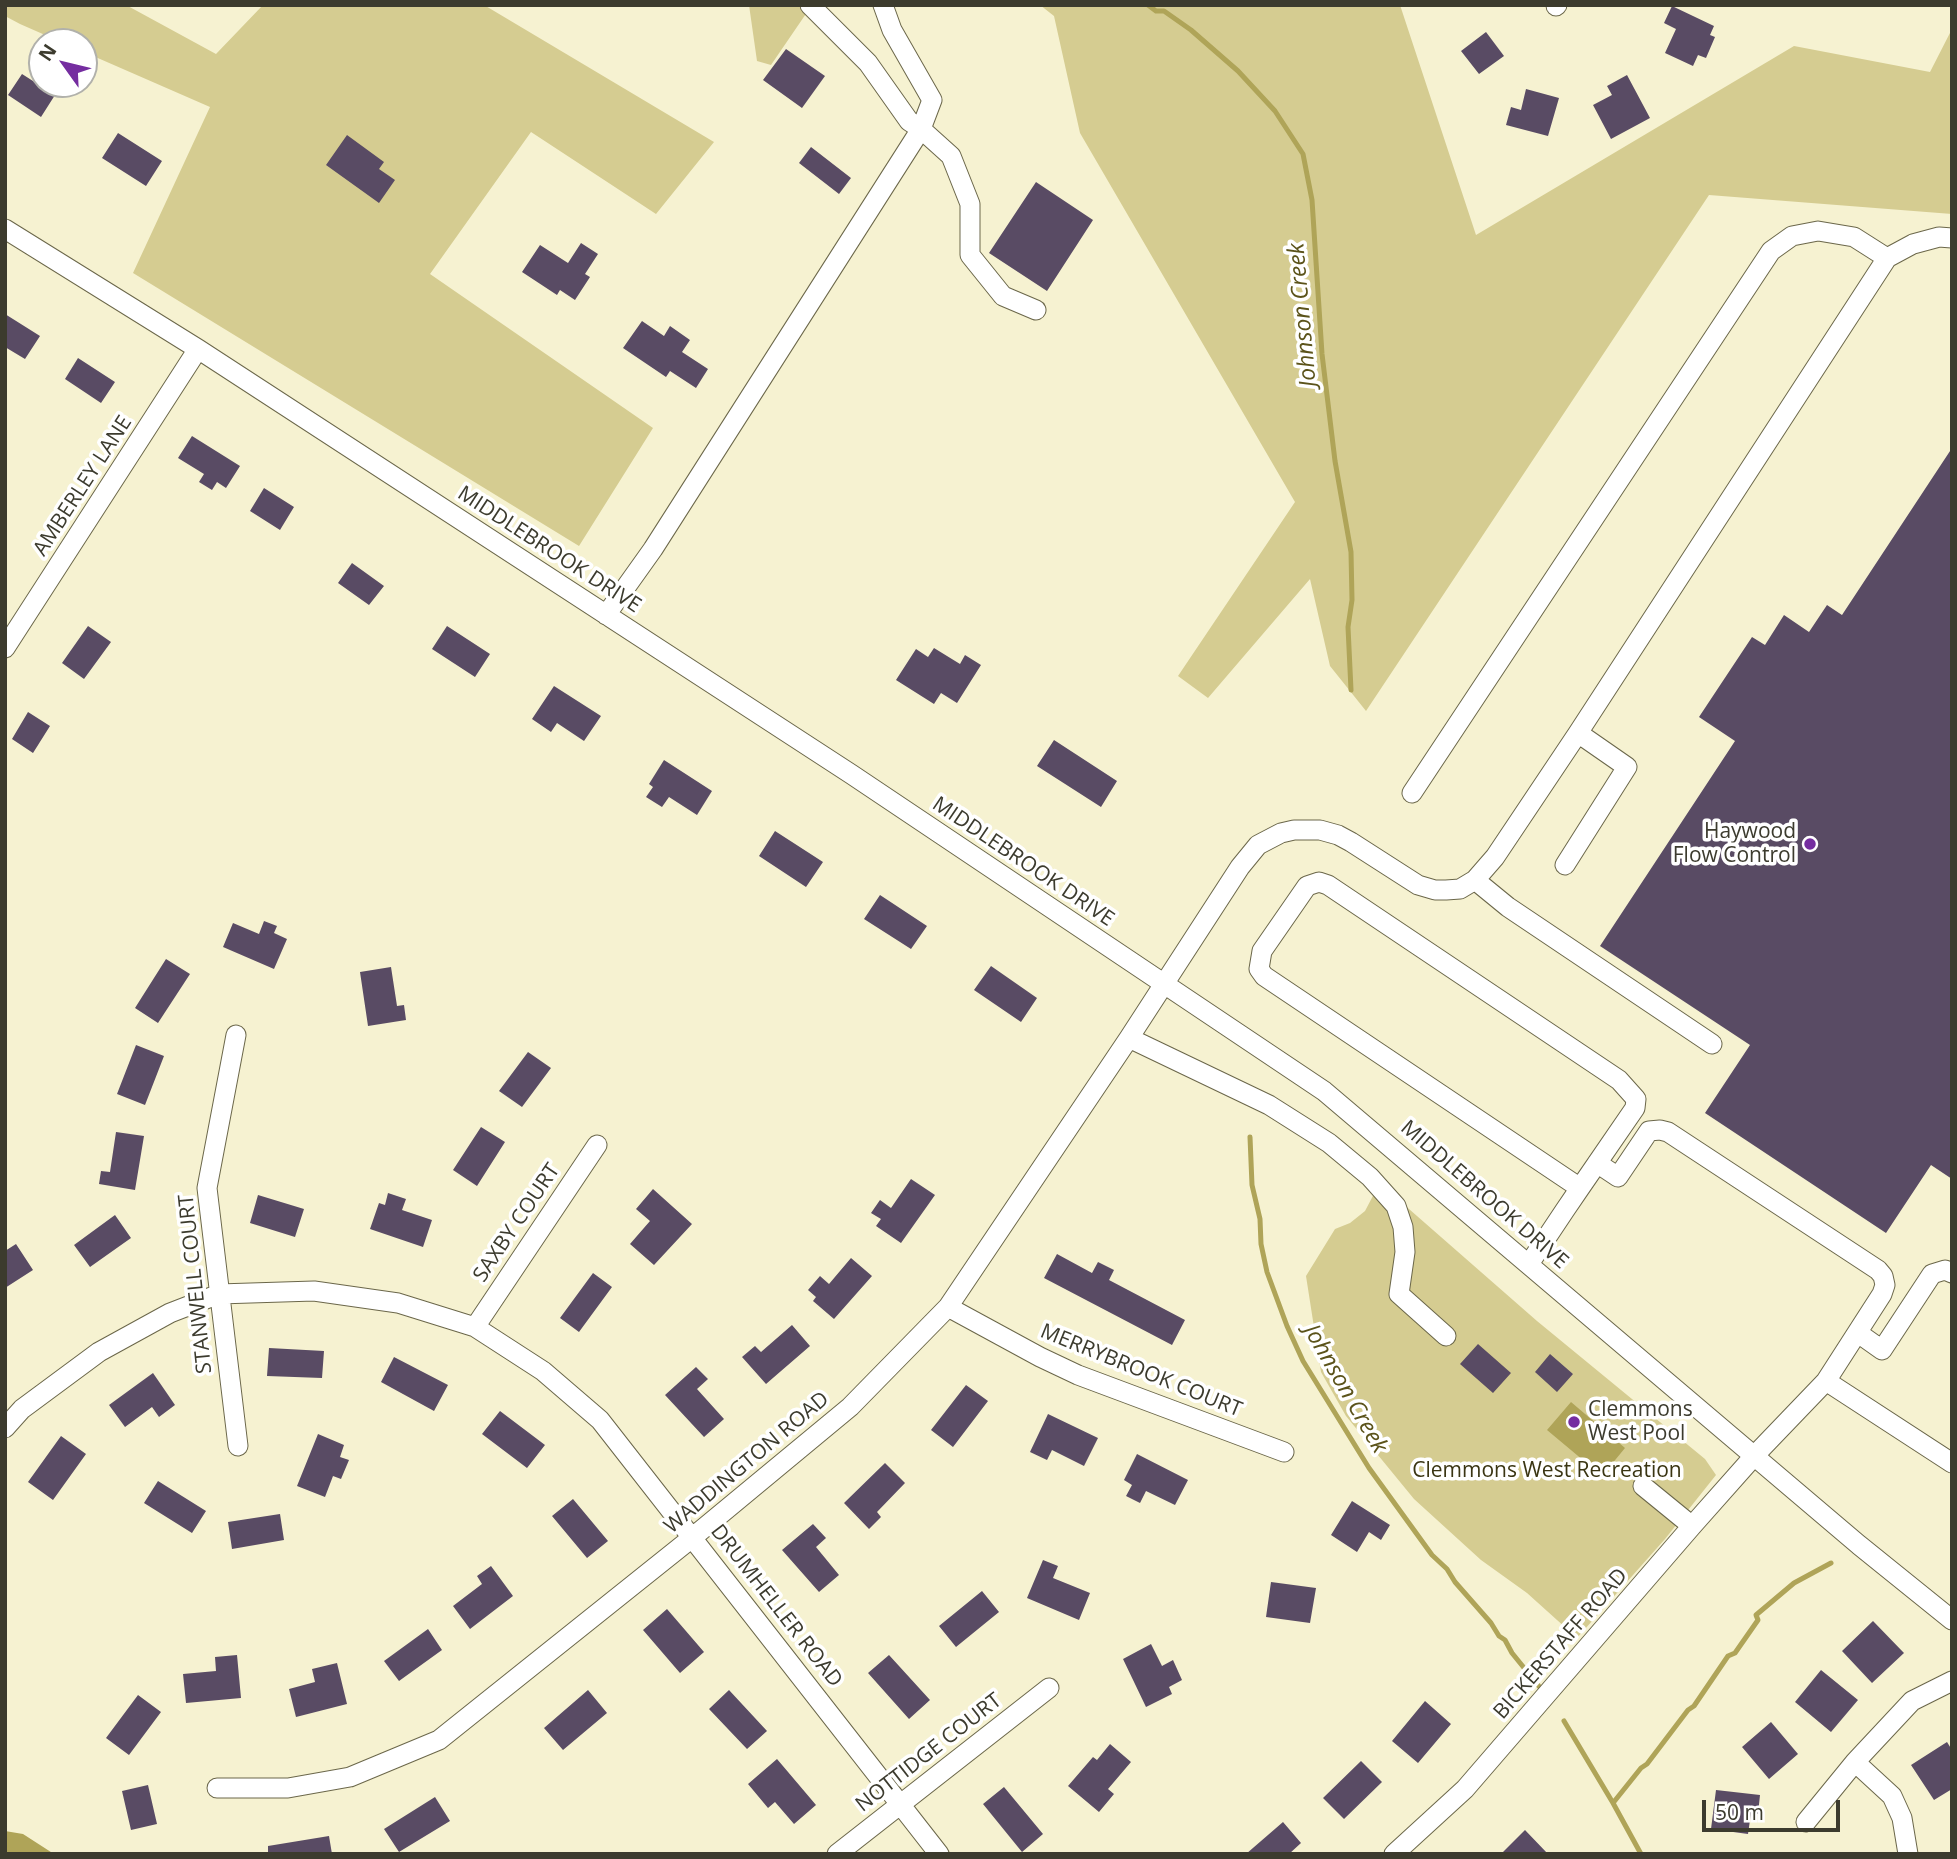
<!DOCTYPE html>
<html>
<head>
<meta charset="utf-8">
<style>
  body { margin:0 }
  #map { position:relative; width:1957px; height:1859px; overflow:hidden; background:#f6f2d1; font-family:"Open Sans",sans-serif }
  canvas { display:block }
  .frame { position:absolute; inset:0; border:7px solid #3c3b2e; pointer-events:none }
  .north { position:absolute; left:28px; top:28px; width:70px; height:70px; box-sizing:border-box; background:#fff; border:2px solid #b1b1ab; border-radius:50%; rotate:304deg; font-size:19px; font-weight:700; line-height:28px; text-align:center; color:#3c3b2e }
  .north::after { content:''; display:block; margin:auto; width:24px; height:32px; background:#752da0; clip-path:polygon(50% 0,100% 100%,50% 72%,0 100%) }
  .scale { position:absolute; left:1702px; top:1800px; width:138px; height:32px; box-sizing:border-box; border:4px solid #3c3b2e; border-top:0; padding-left:9px; font-size:21px; line-height:24px; white-space:nowrap; color:#3c3b2e; -webkit-text-stroke:5px #fff; paint-order:stroke }
</style>
</head>
<body>
<div id="map">
<canvas width="1957" height="1859"></canvas>
<div class="frame"></div>
<div class="north">N</div>
<div class="scale">50 m</div>
</div>
<script>
const c = document.querySelector('canvas').getContext('2d');
c.lineJoin = 'round';
function fill(path, color) { c.fillStyle = color; c.fill(path, 'evenodd'); }
const poly = rows => new Path2D(rows.map(r => 'M' + r).join(''));
function trace(path, color, width, dash) { c.strokeStyle = color; c.lineWidth = width; c.lineCap = dash ? 'butt' : 'round'; c.setLineDash(dash || []); c.stroke(path); }
function write(font, color, halo, rows, align = 'center') {
  c.font = font + ' "Open Sans",sans-serif'; c.lineWidth = 7; c.setLineDash([]); c.textBaseline = 'middle'; c.strokeStyle = halo; c.fillStyle = color; for (const [text, x, y, turn = 0] of rows) {
    c.save(); c.translate(x, y); c.rotate((+turn || 0) * Math.PI / 180); c.textAlign = isNaN(turn) ? turn : align; if (halo) c.strokeText(text, 0, 0); c.fillText(text, 0, 0); c.restore();
  }
}
const green = poly([
  [5,5,126,5,216,54,263,5,484,5,714,142,656,214,531,132,430,274,653,428,579,546,133,273,210,107,84,52,84,42,61,42,20,24,5,16],
  [749,5,812,5,771,65,757,61],
  [1040,5,1400,5,1476,235,1794,46,1930,72,1952,29,1952,214,1709,195,1366,711,1330,666,1310,579,1208,698,1178,676,1295,502,1080,133,1054,16],
  [1375,1192,1401,1202,1537,1321,1705,1459,1716,1475,1665,1539,1577,1638,1527,1593,1481,1560,1414,1499,1346,1416,1321,1372,1306,1276,1335,1229,1350,1223,1365,1211]
]);
const water = poly([
  [1571,1402,1625,1448,1602,1476,1547,1430],
  [5,1831,23,1834,54,1854,5,1854]
]);
const stream = poly([
  [1148,5,1156,11,1164,11,1191,30,1238,71,1275,111,1303,154,1312,200,1322,354,1335,461,1351,552,1352,600,1348,627,1351,690],
  [1250,1137,1252,1185,1260,1219,1261,1244,1267,1272,1287,1326,1303,1361,1369,1468,1432,1555,1447,1569,1455,1582,1491,1623,1499,1636,1505,1640,1512,1653,1542,1690],
  [1564,1721,1613,1803,1641,1854],
  [1613,1803,1641,1768,1647,1764,1688,1710,1694,1706,1728,1656,1735,1653,1758,1620,1756,1615,1794,1583,1831,1563]
]);
const building = poly([
  [1672,6,1714,26,1710,35,1715,37,1706,58,1698,55,1693,66,1665,53,1676,29,1664,23],
  [1486,32,1504,56,1479,74,1461,51],
  [786,49,825,76,802,108,763,80],
  [22,74,55,95,41,117,8,95],
  [1627,75,1650,118,1611,139,1593,105,1612,95,1607,86],
  [1526,89,1559,98,1548,136,1506,125,1511,107,1521,110],
  [118,133,162,161,146,186,102,158],
  [347,135,384,162,379,169,395,180,379,203,326,165],
  [811,147,851,178,839,194,799,163],
  [1036,182,1093,220,1047,291,989,253],
  [581,243,598,254,585,274,590,277,575,300,560,290,557,295,522,272,540,245,568,263],
  [5,314,40,336,25,359,5,347],
  [642,321,664,336,670,326,690,340,682,352,708,369,696,388,670,371,666,377,623,348],
  [78,358,115,382,101,403,65,379],
  [192,436,240,466,226,488,217,482,212,490,199,482,204,474,178,458],
  [1952,448,1952,1179,1931,1165,1886,1233,1705,1113,1750,1045,1600,946,1735,741,1699,717,1752,637,1765,645,1784,615,1809,632,1827,605,1842,615],
  [264,488,294,507,280,530,250,511],
  [352,563,384,586,369,605,338,583],
  [88,626,111,642,84,679,62,663],
  [447,626,490,654,475,677,432,649],
  [934,648,960,664,965,655,981,665,957,703,941,693,934,704,896,680,916,649,928,657],
  [554,686,601,716,584,741,557,723,551,732,532,719],
  [28,712,50,726,33,753,12,739],
  [1054,740,1117,781,1101,807,1037,766],
  [664,760,712,791,697,815,669,797,662,807,646,797,653,787,649,784],
  [775,831,823,862,806,887,759,856],
  [880,895,927,926,911,949,864,919],
  [264,921,277,926,274,933,287,939,274,969,223,947,233,923,259,934],
  [166,959,190,974,158,1023,135,1008],
  [991,966,1037,998,1021,1022,974,990],
  [391,967,397,1006,404,1005,406,1020,368,1026,360,972],
  [136,1045,164,1056,145,1105,117,1094],
  [528,1052,551,1068,522,1107,499,1091],
  [481,1127,505,1142,477,1186,453,1170],
  [116,1132,144,1136,135,1190,99,1184,101,1171,110,1172],
  [911,1179,935,1195,901,1243,876,1226,881,1219,871,1213,880,1200,891,1208],
  [653,1189,692,1224,654,1265,630,1244,650,1221,636,1209],
  [388,1193,406,1199,402,1210,432,1220,423,1247,370,1229,379,1203,385,1205],
  [258,1195,304,1209,295,1237,250,1223],
  [115,1215,131,1238,90,1267,74,1245],
  [16,1244,33,1270,5,1288,5,1251],
  [1057,1254,1092,1273,1098,1262,1114,1270,1109,1280,1185,1320,1172,1345,1044,1278],
  [851,1258,872,1276,834,1319,813,1301,816,1297,808,1290,820,1276,829,1284],
  [593,1273,612,1287,579,1332,560,1318],
  [792,1325,810,1346,766,1384,742,1357,755,1346,761,1352],
  [1478,1344,1511,1373,1493,1393,1460,1364],
  [269,1348,324,1351,322,1378,267,1376],
  [1550,1354,1573,1374,1557,1392,1535,1372],
  [394,1357,448,1385,434,1411,381,1382],
  [696,1367,708,1379,697,1389,724,1419,704,1437,665,1395],
  [153,1373,175,1405,159,1417,152,1407,125,1427,109,1405],
  [966,1385,988,1401,953,1447,931,1430],
  [500,1411,545,1445,527,1468,482,1434],
  [1048,1414,1098,1438,1084,1466,1052,1450,1047,1460,1030,1452],
  [318,1434,344,1445,340,1457,349,1460,341,1479,333,1476,325,1497,297,1486],
  [61,1436,86,1454,53,1500,28,1482],
  [1137,1454,1188,1480,1175,1505,1146,1491,1140,1503,1126,1496,1132,1485,1124,1480],
  [885,1463,905,1483,877,1512,881,1517,869,1529,844,1503],
  [158,1481,206,1511,192,1533,144,1503],
  [573,1499,608,1541,587,1558,552,1516],
  [1352,1501,1390,1525,1381,1540,1369,1532,1357,1552,1331,1535],
  [280,1514,284,1540,232,1549,228,1522],
  [813,1524,826,1538,816,1547,839,1575,819,1592,782,1550],
  [1043,1560,1058,1566,1053,1578,1090,1593,1079,1620,1027,1598],
  [491,1566,513,1596,470,1629,453,1606,482,1584,477,1576],
  [1271,1582,1316,1588,1310,1623,1266,1617],
  [982,1591,999,1612,956,1647,939,1626],
  [667,1609,704,1652,680,1673,643,1630],
  [1873,1621,1904,1653,1872,1683,1842,1651],
  [428,1629,442,1650,399,1681,384,1661],
  [1151,1644,1162,1666,1173,1660,1182,1680,1169,1687,1172,1694,1146,1707,1123,1659],
  [237,1655,241,1698,186,1703,183,1674,216,1671,215,1657],
  [889,1655,930,1700,909,1719,868,1673],
  [337,1663,347,1704,296,1717,289,1689,315,1682,312,1669],
  [1821,1670,1858,1700,1831,1732,1795,1702],
  [588,1690,607,1713,563,1750,544,1728],
  [729,1690,767,1731,747,1749,709,1709],
  [138,1695,161,1712,129,1755,106,1738],
  [1425,1701,1451,1724,1418,1763,1392,1741],
  [1771,1722,1798,1754,1769,1779,1742,1747],
  [1947,1742,1952,1750,1952,1789,1934,1800,1911,1765],
  [1110,1744,1131,1762,1108,1789,1114,1794,1099,1812,1068,1786,1093,1757,1097,1760],
  [777,1759,816,1805,794,1824,775,1802,768,1808,748,1784],
  [1361,1761,1382,1782,1344,1819,1323,1798],
  [148,1785,157,1824,131,1830,122,1791],
  [1004,1787,1043,1834,1022,1852,983,1804],
  [1716,1790,1760,1795,1758,1814,1751,1813,1748,1834,1711,1829],
  [435,1797,450,1821,399,1852,384,1829],
  [1283,1822,1301,1843,1289,1854,1246,1854],
  [1525,1830,1548,1854,1501,1854],
  [329,1836,332,1854,268,1854,268,1846]
]);
const minor = poly([
  [810,5,868,63,909,121,921,129,951,156,970,204,970,255,1003,296,1036,310],
  [1556,6,1557,5],
  [5,229,198,349,851,774,1324,1091,1859,1545,1952,1620],
  [606,615,653,549,921,129,932,100,892,30,883,5],
  [5,648,198,349],
  [1412,793,1771,251,1792,236,1818,231,1854,237,1887,258],
  [1565,865,1627,767,1578,733],
  [1475,880,1508,907,1712,1044],
  [236,1035,207,1188,238,1446],
  [1129,1038,1269,1105,1329,1143,1370,1177,1396,1206,1403,1227,1405,1252,1399,1294,1446,1336],
  [1529,1264,1565,1210,1580,1188,1635,1108,1636,1099,1619,1080,1328,885,1319,882,1307,886,1262,951,1259,969,1264,976,1580,1188],
  [948,1307,1040,1357,1078,1375,1284,1452],
  [475,1327,597,1145],
  [1858,1333,1882,1350,1932,1274,1945,1270,1952,1273],
  [1826,1381,1952,1463],
  [5,1428,22,1409,99,1352,170,1313,219,1294,314,1291,398,1303,475,1327,543,1371,600,1420,939,1854],
  [1643,1486,1692,1526],
  [1855,1762,1892,1796,1902,1818,1908,1854],
  [217,1788,288,1788,350,1777,439,1740,693,1537,850,1407,948,1307,1129,1038,1240,867,1258,845,1281,833,1294,830,1320,830,1338,835,1351,842,1418,885,1435,890,1446,890,1460,889,1475,880,1495,857,1578,733,1887,258,1913,244,1939,237,1952,238],
  [1806,1822,1855,1762,1912,1701,1952,1681],
  [837,1854,1049,1688],
  [1394,1854,1465,1789,1692,1526,1755,1455,1826,1381,1882,1294,1885,1285,1883,1276,1878,1270,1668,1132,1660,1130,1649,1131,1618,1177,1597,1163]
]);
const markers = [
  [1810,844,7,"#752da0"],
  [1574,1422,7,"#752da0"]
];
const streetNames = [
  ["AMBERLEY LANE",83,486,-57],
  ["MIDDLEBROOK DRIVE",549,550,33],
  ["MIDDLEBROOK DRIVE",1023,862,34],
  ["MIDDLEBROOK DRIVE",1484,1195,41],
  ["SAXBY COURT",517,1223,-56],
  ["STANWELL COURT",196,1284,-96],
  ["MERRYBROOK COURT",1141,1371,22],
  ["WADDINGTON ROAD",747,1463,-40],
  ["DRUMHELLER ROAD",776,1606,52],
  ["BICKERSTAFF ROAD",1561,1644,-49],
  ["NOTTIDGE COURT",929,1753,-38]
];
const poiNames = [
  ["Haywood",1796,832],
  ["Flow Control",1796,856],
  ["Clemmons",1588,1410,"left"],
  ["West Pool",1588,1434,"left"]
];
const parkNames = [
  ["Clemmons West Recreation",1547,1471]
];
const waterNames = [
  ["Johnson Creek",1303,315,-95],
  ["Johnson Creek",1345,1389,60]
];
fill(green, '#d5cc91');
fill(water, '#afa458');
trace(stream, '#afa458', 5);
fill(building, '#594b64');
trace(minor, '#6b674a', 21);
trace(minor, '#fff', 19);
for (const [x, y, r, color] of markers) { const dot = new Path2D(); dot.arc(x, y, r, 0, 2 * Math.PI); c.fillStyle = color; c.fill(dot); trace(dot, '#fff', 2.5); }
write('21px', '#3c3b2e', '#fff', streetNames);
write('21px', '#3c3b2e', '#fff', poiNames, 'right');
write('21px', '#3a3513', '#fff', parkNames);
write('italic 23px', '#5b531a', '#fff', waterNames);
</script>
</body>
</html>
